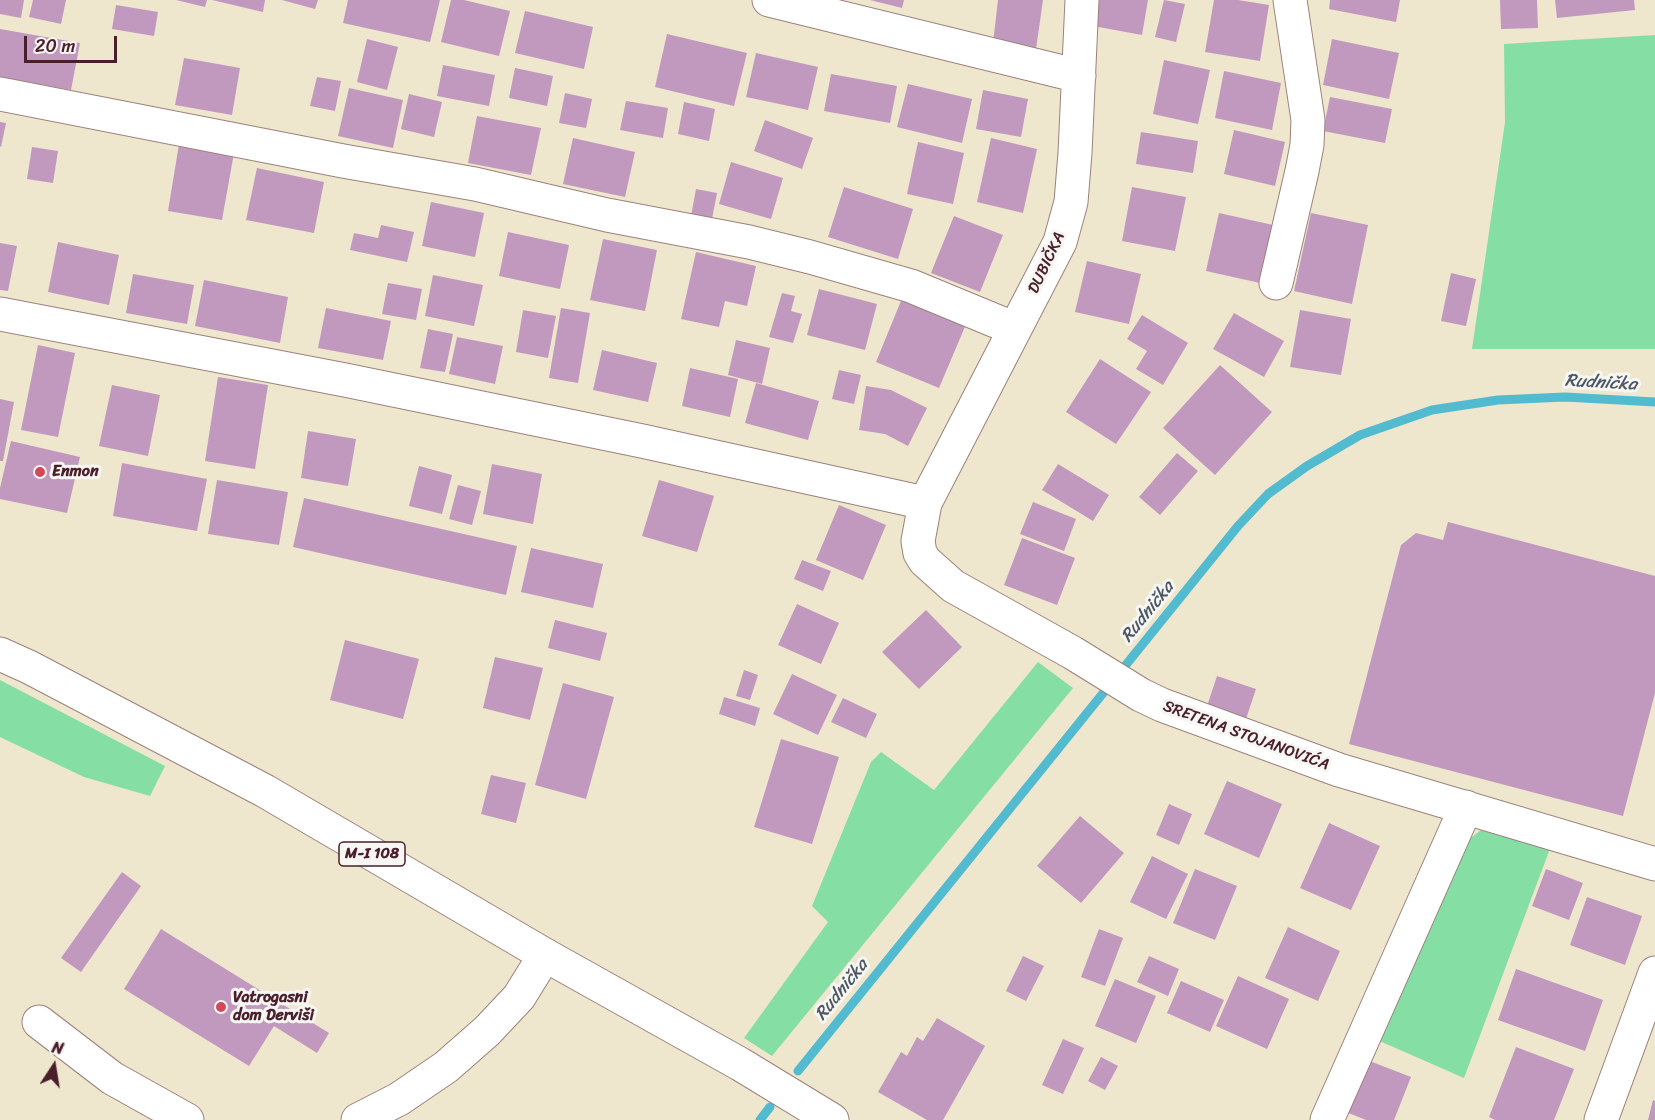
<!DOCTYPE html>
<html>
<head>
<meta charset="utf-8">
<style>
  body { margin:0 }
  #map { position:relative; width:1655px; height:1120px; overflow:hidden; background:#efe6ce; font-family:Sriracha,sans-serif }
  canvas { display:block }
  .north { position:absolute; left:24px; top:1036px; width:60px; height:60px; -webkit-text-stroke:4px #f6f6f2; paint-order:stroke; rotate:12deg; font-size:16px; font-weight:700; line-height:24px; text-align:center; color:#4a1f2b }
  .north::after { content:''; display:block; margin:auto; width:21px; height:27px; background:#4a1f2b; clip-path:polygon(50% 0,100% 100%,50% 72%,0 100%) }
  .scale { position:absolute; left:24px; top:36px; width:93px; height:27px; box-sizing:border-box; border:3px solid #4a1f2b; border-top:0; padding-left:8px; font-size:18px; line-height:21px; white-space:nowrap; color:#4a1f2b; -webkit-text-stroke:4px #f6f6f2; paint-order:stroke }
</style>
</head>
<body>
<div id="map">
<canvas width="1655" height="1120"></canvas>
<div class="north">N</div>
<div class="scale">20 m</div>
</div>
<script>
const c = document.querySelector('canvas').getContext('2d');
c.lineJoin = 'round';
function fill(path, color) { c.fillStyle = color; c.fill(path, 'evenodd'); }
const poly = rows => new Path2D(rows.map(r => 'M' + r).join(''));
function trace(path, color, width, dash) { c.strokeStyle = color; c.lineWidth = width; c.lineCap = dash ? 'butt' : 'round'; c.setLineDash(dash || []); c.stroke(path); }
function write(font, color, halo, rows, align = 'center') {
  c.font = font + ' Sriracha,sans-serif'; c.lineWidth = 6; c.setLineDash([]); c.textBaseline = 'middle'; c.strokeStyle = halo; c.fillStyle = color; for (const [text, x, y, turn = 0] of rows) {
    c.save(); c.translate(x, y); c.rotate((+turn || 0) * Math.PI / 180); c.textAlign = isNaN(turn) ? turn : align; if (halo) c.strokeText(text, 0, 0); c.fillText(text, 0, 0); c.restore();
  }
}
const green = poly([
  [1655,35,1655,349,1472,349,1505,122,1504,44],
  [1038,662,1073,688,772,1056,744,1038,828,922,812,906,871,762,881,752,934,790],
  [0,680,165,766,150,796,84,777,0,737],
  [1490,828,1551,846,1464,1078,1375,1039,1463,844,1481,830]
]);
const stream = poly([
  [798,1071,1238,526,1268,494,1307,466,1360,435,1432,410,1498,400,1565,397,1655,402],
  [760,1120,770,1107]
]);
const building = poly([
  [0,0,24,0,21,18,0,14],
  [33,0,66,0,61,24,29,17],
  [176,0,207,0,205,7],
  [212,0,265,0,263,12],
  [282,0,318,0,315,9],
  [348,0,440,0,430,42,343,23],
  [451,0,464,0,510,11,499,56,441,42],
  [870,0,904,0,902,8],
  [998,0,1043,0,1036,49,993,43],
  [1097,0,1148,0,1142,35,1093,26],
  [1164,0,1185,4,1176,42,1155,37],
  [1214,0,1238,0,1269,5,1260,61,1205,52],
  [1330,0,1400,0,1396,22,1329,9],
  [1500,0,1537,0,1538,28,1501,29],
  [1555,0,1634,0,1635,10,1557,18],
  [116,5,158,12,154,36,112,29],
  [525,11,593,27,584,69,515,53],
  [0,29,80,43,71,90,0,77],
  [667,34,747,53,734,106,655,87],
  [367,39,398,47,387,90,357,82],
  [1332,39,1399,53,1389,99,1323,85],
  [756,53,818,67,808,110,746,97],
  [184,58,240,68,232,115,175,105],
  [1164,60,1210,70,1198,124,1153,114],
  [443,65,495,75,489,106,437,96],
  [515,68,553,76,547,106,509,98],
  [1224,71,1281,83,1272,130,1215,118],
  [831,74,897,86,890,123,824,111],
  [317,77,341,81,335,111,310,106],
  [908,84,972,99,962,143,897,127],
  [349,88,403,100,393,148,338,136],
  [983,90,1028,99,1021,137,976,129],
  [565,93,592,99,586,128,559,123],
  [409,94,442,102,434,137,401,129],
  [1330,97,1392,109,1385,143,1323,131],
  [626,101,668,108,663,138,620,130],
  [684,102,715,109,709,141,678,134],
  [477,116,541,128,531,175,468,163],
  [765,120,813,138,802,169,754,151],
  [0,122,6,123,1,147,0,146],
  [1234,130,1285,142,1275,186,1224,174],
  [1141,132,1198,141,1193,173,1136,164],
  [573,138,635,152,625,197,563,184],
  [991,138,1037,149,1023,213,977,202],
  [918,142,964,153,953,204,907,194],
  [179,144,234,153,222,220,168,211],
  [32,147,58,151,53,183,27,179],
  [731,162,783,178,771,219,719,204],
  [257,168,324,182,314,233,246,220],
  [844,187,913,209,898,259,828,237],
  [1132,187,1186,197,1175,251,1122,241],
  [696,189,717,193,712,219,691,216],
  [431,202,484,213,475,257,422,246],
  [1219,213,1273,225,1260,283,1206,271],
  [1311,213,1368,225,1352,304,1294,291],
  [954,216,1003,235,980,292,931,273],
  [381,225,414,232,407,262,350,250,354,233,378,238],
  [508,232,569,245,560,289,499,276],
  [603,239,657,250,645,311,590,300],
  [58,242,119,255,109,305,48,292],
  [0,243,17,246,8,291,0,290],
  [696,252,756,266,747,306,725,301,719,327,681,319],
  [1087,261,1141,274,1129,324,1075,312],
  [1451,273,1476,279,1466,326,1441,321],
  [133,274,194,285,187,324,126,313],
  [433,275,483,285,474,326,425,316],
  [204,280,288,297,280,343,195,326],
  [388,283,422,289,416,320,382,314],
  [819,289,877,304,865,350,807,335],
  [782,293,795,296,791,311,802,314,793,343,769,337],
  [903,296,967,322,939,388,876,362],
  [326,308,391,321,383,360,318,348],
  [561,308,590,313,578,383,549,378],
  [523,310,556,316,548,358,516,352],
  [1300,310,1351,319,1341,375,1290,367],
  [1234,313,1284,341,1264,377,1213,349],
  [1142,315,1188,343,1163,385,1136,369,1147,351,1127,339],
  [428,329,453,334,445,372,420,368],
  [457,337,503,346,495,384,449,374],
  [736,340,770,348,762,384,728,375],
  [38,345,75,353,58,437,21,430],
  [602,350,657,363,648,402,593,390],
  [1100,359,1151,392,1116,444,1066,412],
  [1220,365,1272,412,1215,475,1163,428],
  [690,368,738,379,730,417,682,406],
  [839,370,861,375,854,404,832,399],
  [218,377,268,385,255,469,205,461],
  [756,383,819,401,808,440,745,423],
  [112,385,160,395,148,456,99,446],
  [866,386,891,390,927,408,908,446,885,434,859,430],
  [0,399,14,402,3,461,0,461],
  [308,431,356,439,348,486,301,478],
  [11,441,80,457,67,513,0,499,0,488],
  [1177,453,1198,471,1160,515,1139,497],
  [122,463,207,479,197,531,113,516],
  [492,464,542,474,533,524,483,514],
  [1058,464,1109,495,1093,521,1042,490],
  [419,466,452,475,442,514,409,506],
  [217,480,288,492,279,545,208,534],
  [659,480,714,496,697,552,642,536],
  [458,485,481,491,472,525,449,519],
  [304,498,517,546,506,595,293,547],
  [1033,502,1076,519,1064,551,1020,534],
  [839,505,886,525,863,580,816,560],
  [1448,522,1655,576,1655,693,1623,816,1349,744,1401,545,1416,533,1443,540],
  [1022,538,1075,558,1057,605,1004,585],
  [531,548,603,564,593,608,521,592],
  [802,560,831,571,823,591,794,579],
  [797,604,839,623,821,664,778,645],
  [926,610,962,647,919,689,882,652],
  [555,620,607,633,600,661,548,648],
  [345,640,419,659,403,719,330,700],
  [495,657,543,668,530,720,483,708],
  [744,670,758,675,750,700,736,696],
  [792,674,837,695,818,735,773,714],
  [1217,676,1256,689,1246,719,1207,706],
  [563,683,614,697,586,799,535,785],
  [724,697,760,708,755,726,719,714],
  [843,698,877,714,866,738,831,722],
  [781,739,839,757,812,844,754,827],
  [491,775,526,783,516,823,481,814],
  [1227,781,1282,804,1259,858,1204,834],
  [1169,804,1192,814,1179,845,1156,835],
  [1080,816,1124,853,1081,903,1037,866],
  [1329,823,1380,846,1351,910,1300,888],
  [1152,856,1188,874,1166,919,1130,902],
  [1195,869,1237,886,1215,940,1173,923],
  [1546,869,1583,883,1569,920,1532,906],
  [122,872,141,886,81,972,61,958],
  [1587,897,1642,916,1625,965,1570,945],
  [1288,927,1340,951,1318,1001,1265,978],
  [161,929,329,1033,317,1053,274,1026,249,1066,124,989],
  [1099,929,1123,938,1105,986,1081,977],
  [1023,956,1044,966,1026,1001,1006,991],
  [1149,956,1179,969,1168,996,1137,982],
  [1516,969,1603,1000,1585,1051,1498,1020],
  [1238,976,1289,999,1267,1049,1216,1026],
  [1115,979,1156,996,1136,1043,1095,1026],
  [1181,981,1224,1000,1210,1032,1167,1013],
  [937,1018,985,1046,943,1120,927,1120,878,1092,901,1052,907,1056,917,1037,923,1041],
  [1063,1039,1084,1048,1063,1094,1042,1085],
  [1516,1047,1574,1069,1554,1120,1495,1120,1489,1117],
  [1101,1057,1118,1066,1105,1090,1088,1081],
  [1367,1060,1411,1077,1394,1120,1366,1120,1346,1112],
  [1653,1100,1655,1101,1655,1120,1648,1120]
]);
const minor = poly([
  [769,0,1079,76],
  [1082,0,1075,153,1071,202,1060,242,925,503,918,541,920,553,925,561,953,586,1073,653,1141,695,1162,705,1339,770,1655,864],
  [0,94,343,161,475,184,607,215,749,242,810,257,911,286,1015,329],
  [1276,283,1302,171,1307,145,1308,120,1290,0],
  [0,314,345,380,642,441,925,503],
  [39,1022,112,1078,187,1120],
  [358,1120,399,1099,446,1067,487,1031,519,997,545,955],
  [1327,1120,1466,807],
  [1601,1120,1655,973]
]);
const major = poly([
  [0,654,29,667,265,791,545,955,740,1064,832,1120]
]);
const markers = [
  [40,472,6,"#d1495b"],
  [221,1007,6,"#d1495b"]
];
const shields = [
  [372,854,66]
];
const shieldNames = [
  ["M-I 108",372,854]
];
const streetNames = [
  ["DUBIČKA",1047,263,-65],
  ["SRETENA STOJANOVIĆA",1246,736,20]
];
const poiNames = [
  ["Enmon",52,472],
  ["Vatrogasni",233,998],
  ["dom Derviši",233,1016]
];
const waterNames = [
  ["Rudnička",1601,383,3],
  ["Rudnička",1148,612,-51],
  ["Rudnička",842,990,-51]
];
fill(green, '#85dfa5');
trace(stream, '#52bbcf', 9);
fill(building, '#c199bf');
trace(minor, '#9c827c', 35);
trace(major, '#9c827c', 35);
trace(minor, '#fff', 33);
trace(major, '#fff', 33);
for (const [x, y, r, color] of markers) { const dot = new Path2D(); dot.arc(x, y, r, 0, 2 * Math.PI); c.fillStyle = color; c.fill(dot); trace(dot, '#f6f6f2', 2); }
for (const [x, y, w] of shields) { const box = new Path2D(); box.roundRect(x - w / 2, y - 12, w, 24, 4.5); c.fillStyle = '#f6f6f2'; c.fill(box); trace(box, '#4a1f2b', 1.5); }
write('bold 15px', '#4a1f2b', null, shieldNames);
write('16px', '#4a1f2b', '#f6f6f2', streetNames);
write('bold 16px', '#4a1f2b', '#f6f6f2', poiNames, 'left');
write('italic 18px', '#4d5664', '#f6f6f2', waterNames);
</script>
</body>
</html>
